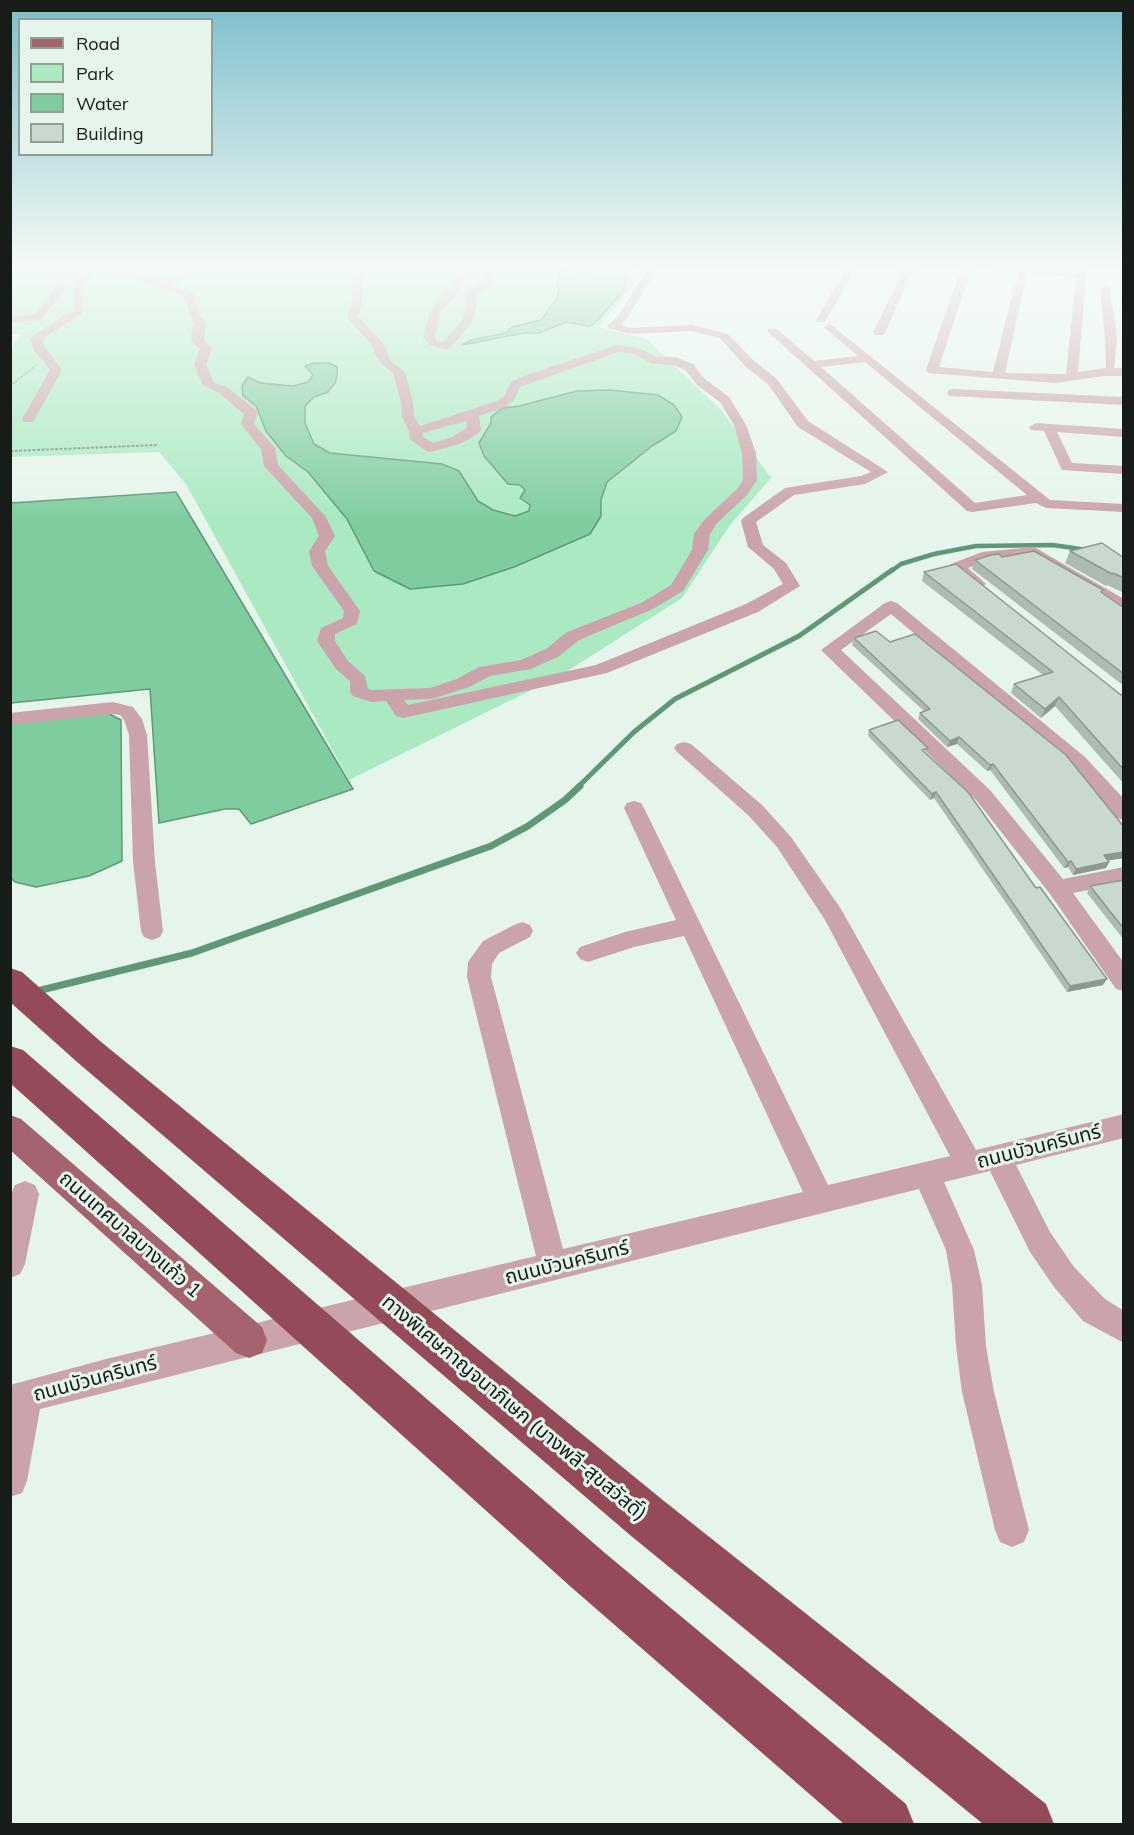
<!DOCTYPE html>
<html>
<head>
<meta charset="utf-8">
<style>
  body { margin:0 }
  #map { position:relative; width:1134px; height:1835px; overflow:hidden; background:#e6f5eb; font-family:Mulish,sans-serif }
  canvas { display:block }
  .frame { position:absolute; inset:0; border:12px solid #171c19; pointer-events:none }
  .legend { position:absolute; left:18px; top:18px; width:195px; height:138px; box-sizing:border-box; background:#e6f5eb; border:2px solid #939e97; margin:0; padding:8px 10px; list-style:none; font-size:18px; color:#171c19 }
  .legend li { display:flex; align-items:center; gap:12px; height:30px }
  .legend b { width:30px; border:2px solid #939e97 }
</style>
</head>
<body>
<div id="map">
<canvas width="1134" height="1835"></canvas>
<div class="frame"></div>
<ul class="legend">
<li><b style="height:8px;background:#a5626f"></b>Road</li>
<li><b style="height:16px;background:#aae9c2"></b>Park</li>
<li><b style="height:16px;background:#7fcd9f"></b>Water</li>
<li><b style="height:16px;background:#c9d9cf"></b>Building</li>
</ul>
</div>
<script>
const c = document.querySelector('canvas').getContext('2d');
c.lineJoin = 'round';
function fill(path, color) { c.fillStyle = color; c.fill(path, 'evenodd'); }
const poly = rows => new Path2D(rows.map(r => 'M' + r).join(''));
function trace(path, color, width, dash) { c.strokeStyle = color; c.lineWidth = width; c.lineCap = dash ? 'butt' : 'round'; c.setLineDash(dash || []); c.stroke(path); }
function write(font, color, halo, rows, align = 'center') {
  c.font = font + ' Mulish,"Noto Sans Thai",sans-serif'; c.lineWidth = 6; c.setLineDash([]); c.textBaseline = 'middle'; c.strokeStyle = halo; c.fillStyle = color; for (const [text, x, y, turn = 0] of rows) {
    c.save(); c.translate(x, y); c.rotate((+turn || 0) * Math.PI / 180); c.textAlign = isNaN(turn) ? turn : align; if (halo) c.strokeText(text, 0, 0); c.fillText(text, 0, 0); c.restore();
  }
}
const green = poly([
  [11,266,575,266,643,273,599,327,647,339,723,412,771,478,730,525,682,598,558,677,349,780,186,484,159,452,11,457,10,349,21,335,11,334]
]);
const water = poly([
  [557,266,564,266,568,272,628,276,622,293,594,324,588,326,566,322,539,333,524,333,462,345,471,340,506,333,512,327,541,320,557,298,559,288,557,282,560,277,557,266],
  [314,363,329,363,337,367,337,375,335,383,328,392,314,397,305,406,305,423,314,444,330,453,442,464,459,471,478,501,493,510,515,516,529,511,530,505,520,498,525,490,520,485,508,484,484,456,479,443,491,423,491,417,502,408,519,406,577,391,610,390,658,395,674,405,682,417,676,431,652,446,607,482,601,500,601,516,590,534,514,567,463,584,410,589,374,571,347,519,308,472,286,456,266,431,256,406,243,396,242,386,248,377,260,383,293,386,308,382,313,375,305,366,314,363],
  [176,492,353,789,251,824,239,809,225,809,159,823,150,689,11,703,11,503,176,492],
  [106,712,121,720,122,861,89,876,36,887,15,882,11,878,10,722,106,712]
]);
const streamFar2 = poly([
  [890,572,901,564,934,554,976,546,1053,545,1087,550]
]);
const streamFar1 = poly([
  [578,787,634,732,675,699,799,636,892,570]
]);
const stream = poly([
  [33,992,192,953,491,846,528,826,565,800,580,786]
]);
const minorTunnel = poly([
  [16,269,55,268]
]);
const pathFar1 = poly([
  [10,386,35,366]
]);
const path = poly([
  [10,451,158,445]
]);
const minor = poly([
  [10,266,20,267,21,269,16,272,10,271,10,266],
  [51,266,69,266,55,271,51,270,51,266],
  [86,266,114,267,160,280,182,273,186,266,196,266,190,277,170,283,193,292,200,316,206,323,204,341,212,348,206,365,214,383,227,387,256,410,257,413,254,424,275,448,278,465,326,517,335,536,325,551,328,566,360,611,357,624,335,634,335,641,348,661,365,676,368,689,372,690,430,688,457,679,479,667,521,660,546,649,567,632,641,603,671,585,692,550,694,534,704,520,737,489,743,480,742,453,734,425,720,402,697,385,685,370,673,365,651,363,632,353,618,352,520,387,514,400,505,407,479,416,481,430,479,433,462,443,431,452,426,451,410,439,409,431,402,417,401,402,393,373,382,364,374,353,373,346,347,318,352,302,353,266,363,266,362,302,358,317,383,343,390,360,405,372,413,402,414,417,420,426,497,401,505,395,511,382,521,377,617,345,639,348,657,357,675,357,693,364,705,379,729,397,746,425,756,453,757,480,747,495,717,523,710,534,708,550,683,591,653,609,579,640,558,657,531,669,490,676,469,687,432,699,404,700,408,705,596,665,746,604,783,584,774,569,748,547,741,521,743,518,785,488,861,476,871,472,798,427,768,384,746,367,720,338,692,331,629,334,609,328,607,326,619,315,649,266,659,266,628,317,621,325,630,328,692,325,728,334,754,361,776,378,808,421,888,472,865,484,794,495,756,522,763,545,786,563,800,586,758,612,607,673,403,718,396,716,386,701,371,702,353,696,350,692,350,681,336,669,317,641,321,628,343,618,344,611,312,566,309,551,319,536,312,518,264,466,261,449,241,424,244,414,219,393,203,385,194,365,200,349,192,342,191,333,194,323,190,316,184,295,114,273,92,273,84,287,82,313,42,339,46,349,62,370,33,422,23,422,22,419,50,370,34,350,30,338,73,310,74,287,86,266],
  [466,421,467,428,452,437,433,443,423,437,423,433,466,421],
  [453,266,463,266,466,276,458,293,439,314,435,337,437,341,443,342,461,322,467,306,466,295,485,279,484,272,479,266,489,266,494,272,495,280,476,296,477,306,472,323,450,348,446,349,429,345,423,337,429,314,436,302,449,290,456,276,453,266],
  [847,266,857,266,825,322,817,322,816,320,847,266],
  [905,266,915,266,885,333,883,335,875,335,873,333,905,266],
  [962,266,972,266,939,367,993,372,1018,272,996,269,991,266,1029,266,1076,272,1077,266,1087,266,1078,372,1106,368,1105,338,1100,289,1105,286,1110,289,1117,338,1114,368,1124,368,1124,376,1104,376,1055,383,928,373,926,370,962,266],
  [1027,273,1076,278,1066,374,1005,373,1027,273],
  [62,284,67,287,41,320,10,323,10,317,34,315,58,285,62,284],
  [830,324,1050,500,1124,504,1124,512,1046,508,1036,503,972,512,967,511,767,331,769,329,777,329,814,361,858,356,826,329,824,327,830,324],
  [865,362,1027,495,975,503,821,367,865,362],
  [953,389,1124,397,1124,405,949,396,947,393,949,390,953,389],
  [1036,423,1124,429,1124,437,1057,432,1072,463,1124,466,1124,474,1062,470,1044,431,1031,430,1029,427,1036,423],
  [1034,547,1124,599,1124,611,1031,557,985,561,968,568,986,584,978,589,972,587,949,567,951,564,982,552,1034,547],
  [891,601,897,603,1085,757,1124,799,1124,820,1117,818,1071,765,891,614,841,650,990,790,1063,879,1124,867,1124,883,1073,893,1124,963,1124,991,1116,989,1050,894,976,800,821,650,885,603,891,601],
  [113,702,133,707,142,719,147,735,155,862,163,931,160,937,152,940,144,937,141,931,133,862,129,735,124,720,120,715,113,714,10,725,10,713,113,702],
  [684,742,691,744,762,805,791,837,841,909,976,1150,1124,1114,1124,1138,1016,1165,1050,1232,1074,1267,1105,1299,1124,1311,1124,1343,1083,1321,1054,1287,1030,1252,990,1171,944,1182,974,1250,982,1285,986,1346,994,1392,1029,1530,1024,1542,1012,1547,1000,1542,995,1530,962,1392,956,1346,952,1285,946,1250,919,1189,40,1409,27,1481,22,1493,10,1497,10,1385,106,1359,536,1256,467,977,468,962,483,941,514,925,522,922,530,925,533,931,530,937,499,953,492,964,491,977,563,1249,803,1192,684,936,634,947,588,962,580,959,576,953,580,947,625,932,676,920,624,808,627,803,634,801,641,803,644,808,828,1185,950,1156,825,920,777,847,748,815,677,752,674,748,677,744,684,742],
  [25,1181,35,1185,39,1194,25,1264,20,1274,10,1278,10,1197,15,1185,25,1181]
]);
const major = poly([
  [10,1115,21,1119,262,1327,267,1340,262,1353,249,1358,236,1353,10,1150,10,1115]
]);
const highway = poly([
  [10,968,22,972,100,1041,664,1501,1046,1804,1054,1824,983,1824,630,1535,76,1061,10,1002,10,968],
  [10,1046,23,1050,605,1553,906,1804,914,1824,844,1824,571,1587,10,1083,10,1046]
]);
const wall = poly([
  [1070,551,1124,558,1124,593,1107,585,1106,586,1065,563],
  [1002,557,1102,593,1124,608,1124,686,972,569,975,560],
  [924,572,1121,695,1124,695,1124,784,1055,706,1041,718,1011,693,1014,684,1043,675,922,581],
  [854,638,1124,827,1124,858,1108,860,1109,862,1106,868,1073,875,1068,867,1064,868,990,770,987,771,957,744,947,747,918,719,920,713,924,711,852,645],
  [869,730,926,753,1103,985,1067,992,934,798,930,800,868,736],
  [1124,880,1124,940,1087,893,1090,886]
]);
const shadedWall = poly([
  [1059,697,1055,706,1041,718,1045,709],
  [959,737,957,744,947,747,950,741],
  [993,764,990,770,987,771,990,765],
  [936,792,934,798,930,800,932,794],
  [1124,852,1124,858,1100,862,1104,855],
  [1071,861,1068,867,1064,868,1068,862],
  [1109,862,1106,868,1073,875,1076,869],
  [1107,979,1103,985,1067,992,1070,986]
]);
const building = poly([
  [1102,543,1124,558,1124,578,1113,573,1112,574,1070,551,1102,543],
  [1034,551,1103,590,1101,592,1124,608,1124,674,975,560,991,555,999,554,1002,557,1034,551],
  [956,564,1121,695,1124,695,1124,770,1059,697,1045,709,1014,684,1053,672,924,572,956,564],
  [876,631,890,642,915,634,1066,755,1124,827,1124,852,1104,855,1109,862,1076,869,1071,861,1068,862,993,764,990,765,959,737,950,741,920,713,930,709,854,638,876,631],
  [898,720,928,748,922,750,968,792,1036,888,1040,887,1107,979,1070,986,936,792,932,794,869,730,898,720],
  [1124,880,1124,929,1090,886,1124,880]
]);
const nearStreetnames = [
  ["ถนนบัวนครินทร์",1039,1147,-14],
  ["ถนนเทศบาลบางแก้ว 1",130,1235,41],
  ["ถนนบัวนครินทร์",567,1263,-14],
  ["ถนนบัวนครินทร์",95,1379,-15],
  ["ทางพิเศษกาญจนาภิเษก (บางพลี-สุขสวัสดิ์)",514,1408,40]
];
fill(green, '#aae9c2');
fill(water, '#7fcd9f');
trace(water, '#609877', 1.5);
trace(streamFar2, '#609877', 4.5);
trace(streamFar1, '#609877', 5);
trace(stream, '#609877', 7);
trace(minorTunnel, '#c7d4cc', 11, [11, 5]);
trace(pathFar1, '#808a84', 1.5, [2, 1.5]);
trace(path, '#808a84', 2, [3, 1.5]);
fill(minor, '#caa4aa');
fill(major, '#a5626f');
fill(highway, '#954a5a');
fill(wall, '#adbbb2');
fill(shadedWall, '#8d9891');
fill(building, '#c9d9cf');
trace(building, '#8d9891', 1.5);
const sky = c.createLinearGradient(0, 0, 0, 523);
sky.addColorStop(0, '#7ebecb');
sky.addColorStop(0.51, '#f4faf6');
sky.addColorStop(1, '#f4faf600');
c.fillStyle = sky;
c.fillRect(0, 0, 1134, 523);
write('20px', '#171c19', '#e6f5eb', nearStreetnames);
</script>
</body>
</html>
